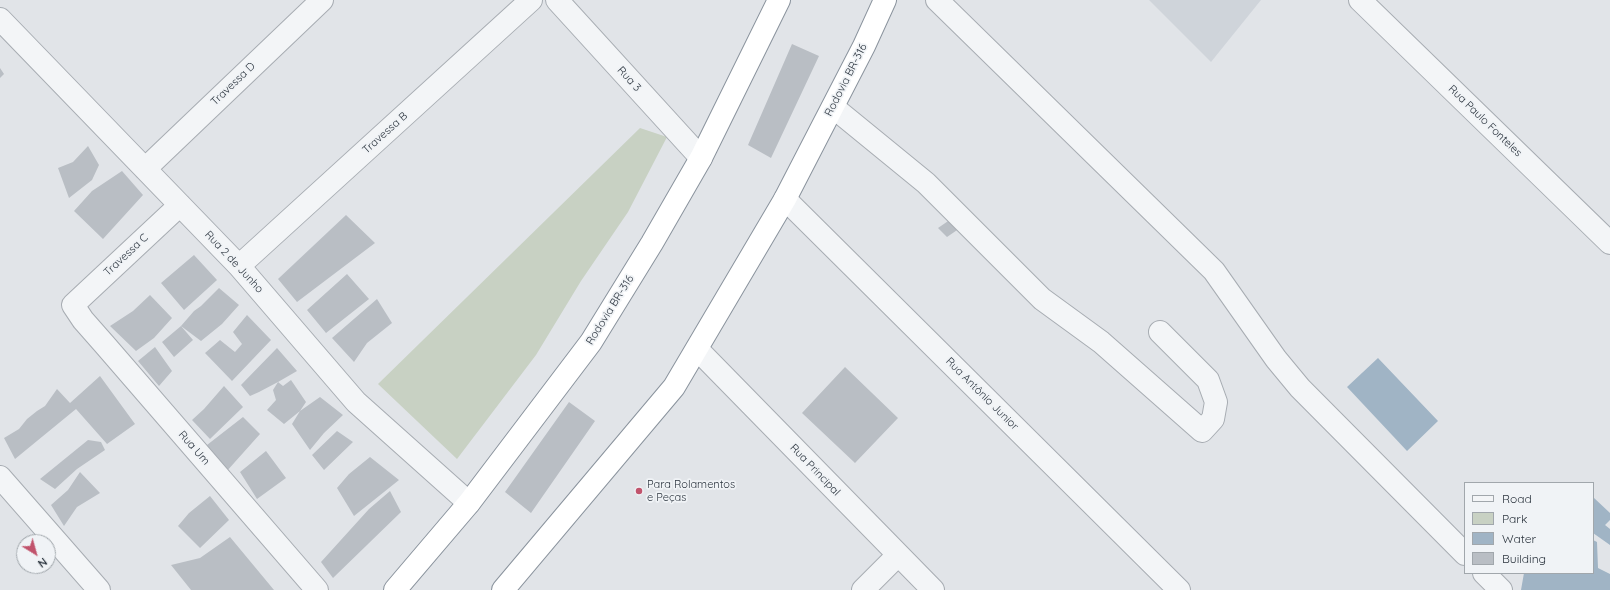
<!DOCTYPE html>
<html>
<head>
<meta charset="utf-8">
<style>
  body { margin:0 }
  #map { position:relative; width:1610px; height:590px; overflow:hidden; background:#e1e4e8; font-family:Quicksand,sans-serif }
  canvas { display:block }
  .legend { position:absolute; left:1464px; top:482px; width:130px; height:92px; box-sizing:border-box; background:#f0f3f6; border:1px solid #a1a7ac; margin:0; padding:5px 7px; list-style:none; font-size:12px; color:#2b343e }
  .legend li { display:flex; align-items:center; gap:8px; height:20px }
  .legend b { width:20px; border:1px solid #a1a7ac }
  .north { position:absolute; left:16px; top:534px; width:40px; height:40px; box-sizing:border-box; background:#f0f3f6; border:1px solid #a1a7ac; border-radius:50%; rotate:143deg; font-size:11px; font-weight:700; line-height:16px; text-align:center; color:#2b343e }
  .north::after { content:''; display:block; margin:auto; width:14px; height:18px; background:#c1536c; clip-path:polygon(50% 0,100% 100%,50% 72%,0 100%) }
</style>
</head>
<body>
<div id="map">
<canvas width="1610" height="590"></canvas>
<ul class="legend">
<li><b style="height:5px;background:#f3f5f7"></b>Road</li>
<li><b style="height:11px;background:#c8d1c3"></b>Park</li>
<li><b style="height:11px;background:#a0b4c5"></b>Water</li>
<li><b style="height:11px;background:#b9bec4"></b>Building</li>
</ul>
<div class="north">N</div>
</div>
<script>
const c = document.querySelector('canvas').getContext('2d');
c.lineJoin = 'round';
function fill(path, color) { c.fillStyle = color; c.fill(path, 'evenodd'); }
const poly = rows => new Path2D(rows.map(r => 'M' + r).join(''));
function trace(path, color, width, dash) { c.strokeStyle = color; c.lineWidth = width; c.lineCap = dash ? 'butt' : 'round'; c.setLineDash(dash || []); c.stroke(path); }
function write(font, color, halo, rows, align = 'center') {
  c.font = font + ' Quicksand,sans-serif'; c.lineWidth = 3.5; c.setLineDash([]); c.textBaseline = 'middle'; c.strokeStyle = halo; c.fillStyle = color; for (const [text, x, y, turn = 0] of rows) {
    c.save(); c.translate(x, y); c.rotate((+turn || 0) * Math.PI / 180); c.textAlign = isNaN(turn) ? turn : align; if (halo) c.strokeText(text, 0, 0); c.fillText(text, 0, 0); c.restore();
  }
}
const built = poly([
  [1149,0,1261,0,1211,62]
]);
const green = poly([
  [640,128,667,137,628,212,581,281,536,355,457,459,378,384]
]);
const water = poly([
  [1378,358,1438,421,1407,451,1347,387],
  [1593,497,1610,513,1610,520,1605,525,1610,529,1610,545,1593,533],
  [1593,540,1597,542,1598,568,1610,574,1610,590,1521,590,1524,573,1593,573]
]);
const building = poly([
  [792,44,819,56,771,158,748,145],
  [0,68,4,74,0,78],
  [88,146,99,165,92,180,69,198,58,168,73,162],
  [122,171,143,195,103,239,74,211,92,191],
  [346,215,375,243,297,302,278,279],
  [954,217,963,226,947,237,938,228],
  [194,255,217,280,184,310,161,283],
  [347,274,369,299,326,333,307,310],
  [219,288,239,305,222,324,201,341,181,326,194,311,201,306],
  [150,295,172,318,154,338,136,351,110,326,133,311],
  [377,299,392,323,367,343,354,362,332,338],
  [247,315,271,340,232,381,205,353,220,340,235,352,242,344,233,332],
  [181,326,193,340,174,357,162,342],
  [155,347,172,371,159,386,138,361],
  [277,348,297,371,278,382,283,386,291,380,306,402,300,411,320,397,343,415,324,433,310,450,292,424,300,411,284,424,267,410,276,400,273,390,278,382,259,392,250,396,241,385],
  [845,367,898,418,855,463,802,413],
  [100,376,135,424,107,444,76,409,15,459,4,438,19,429,27,419,37,411,45,406,57,389,70,403],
  [224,386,243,407,210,439,192,420,204,409],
  [569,402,595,421,531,513,505,492],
  [243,417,260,434,226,472,207,445],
  [337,431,353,442,324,470,312,455],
  [88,440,101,442,105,450,77,469,55,489,40,479],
  [266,451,286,478,257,499,240,472],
  [370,457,399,480,354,516,337,488,349,474],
  [80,472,100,493,77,507,64,526,51,505,68,490],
  [390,491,401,512,333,578,321,562,369,509],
  [210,496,229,520,200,548,178,526,189,513],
  [230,537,274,590,191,590,171,565,200,558]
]);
const minor = poly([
  [557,0,701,158],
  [937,0,1214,271,1276,359,1300,388,1465,554],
  [1360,0,1610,243],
  [0,19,239,266,356,402,469,503],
  [833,107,926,183,1042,299,1101,342,1202,431,1213,419,1216,402,1208,380,1160,332],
  [145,169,322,0],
  [785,199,1179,590],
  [180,205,73,305,83,320,105,345,317,590],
  [239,266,531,0],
  [697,349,933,590],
  [0,477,99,590],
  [1484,573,1501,590],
  [863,590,898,555]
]);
const highway = poly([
  [395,590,469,503,591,342,652,243,701,158,779,0],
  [503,590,674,387,785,199,864,46,885,0]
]);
const markers = [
  [639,491,4,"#c1536c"]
];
const streetNames = [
  ["Rua 3",629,79,48],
  ["Rodovia BR-316",846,80,-63],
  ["Travessa D",233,84,-44],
  ["Rua Paulo Fonteles",1485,121,44],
  ["Travessa B",385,133,-42],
  ["Travessa C",126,255,-43],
  ["Rua 2 de Junho",234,262,47],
  ["Rodovia BR-316",610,310,-58],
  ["Rua Antônio Junior",982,394,45],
  ["Rua Um",194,448,49],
  ["Rua Principal",815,470,46]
];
const poiNames = [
  ["Para Rolamentos",647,485],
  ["e Peças",647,498]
];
fill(built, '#cfd4da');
fill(green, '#c8d1c3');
fill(water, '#a0b4c5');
fill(building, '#b9bec4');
trace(minor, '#a7acb2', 24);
trace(highway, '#8a939d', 24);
trace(minor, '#f3f5f7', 22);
trace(highway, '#fff', 22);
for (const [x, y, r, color] of markers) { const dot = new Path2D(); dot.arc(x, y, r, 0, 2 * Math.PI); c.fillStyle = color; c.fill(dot); trace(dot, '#f0f3f6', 1.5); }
write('11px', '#2b343e', '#f0f3f6', streetNames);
write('11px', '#2b343e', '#f0f3f6', poiNames, 'left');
</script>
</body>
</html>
